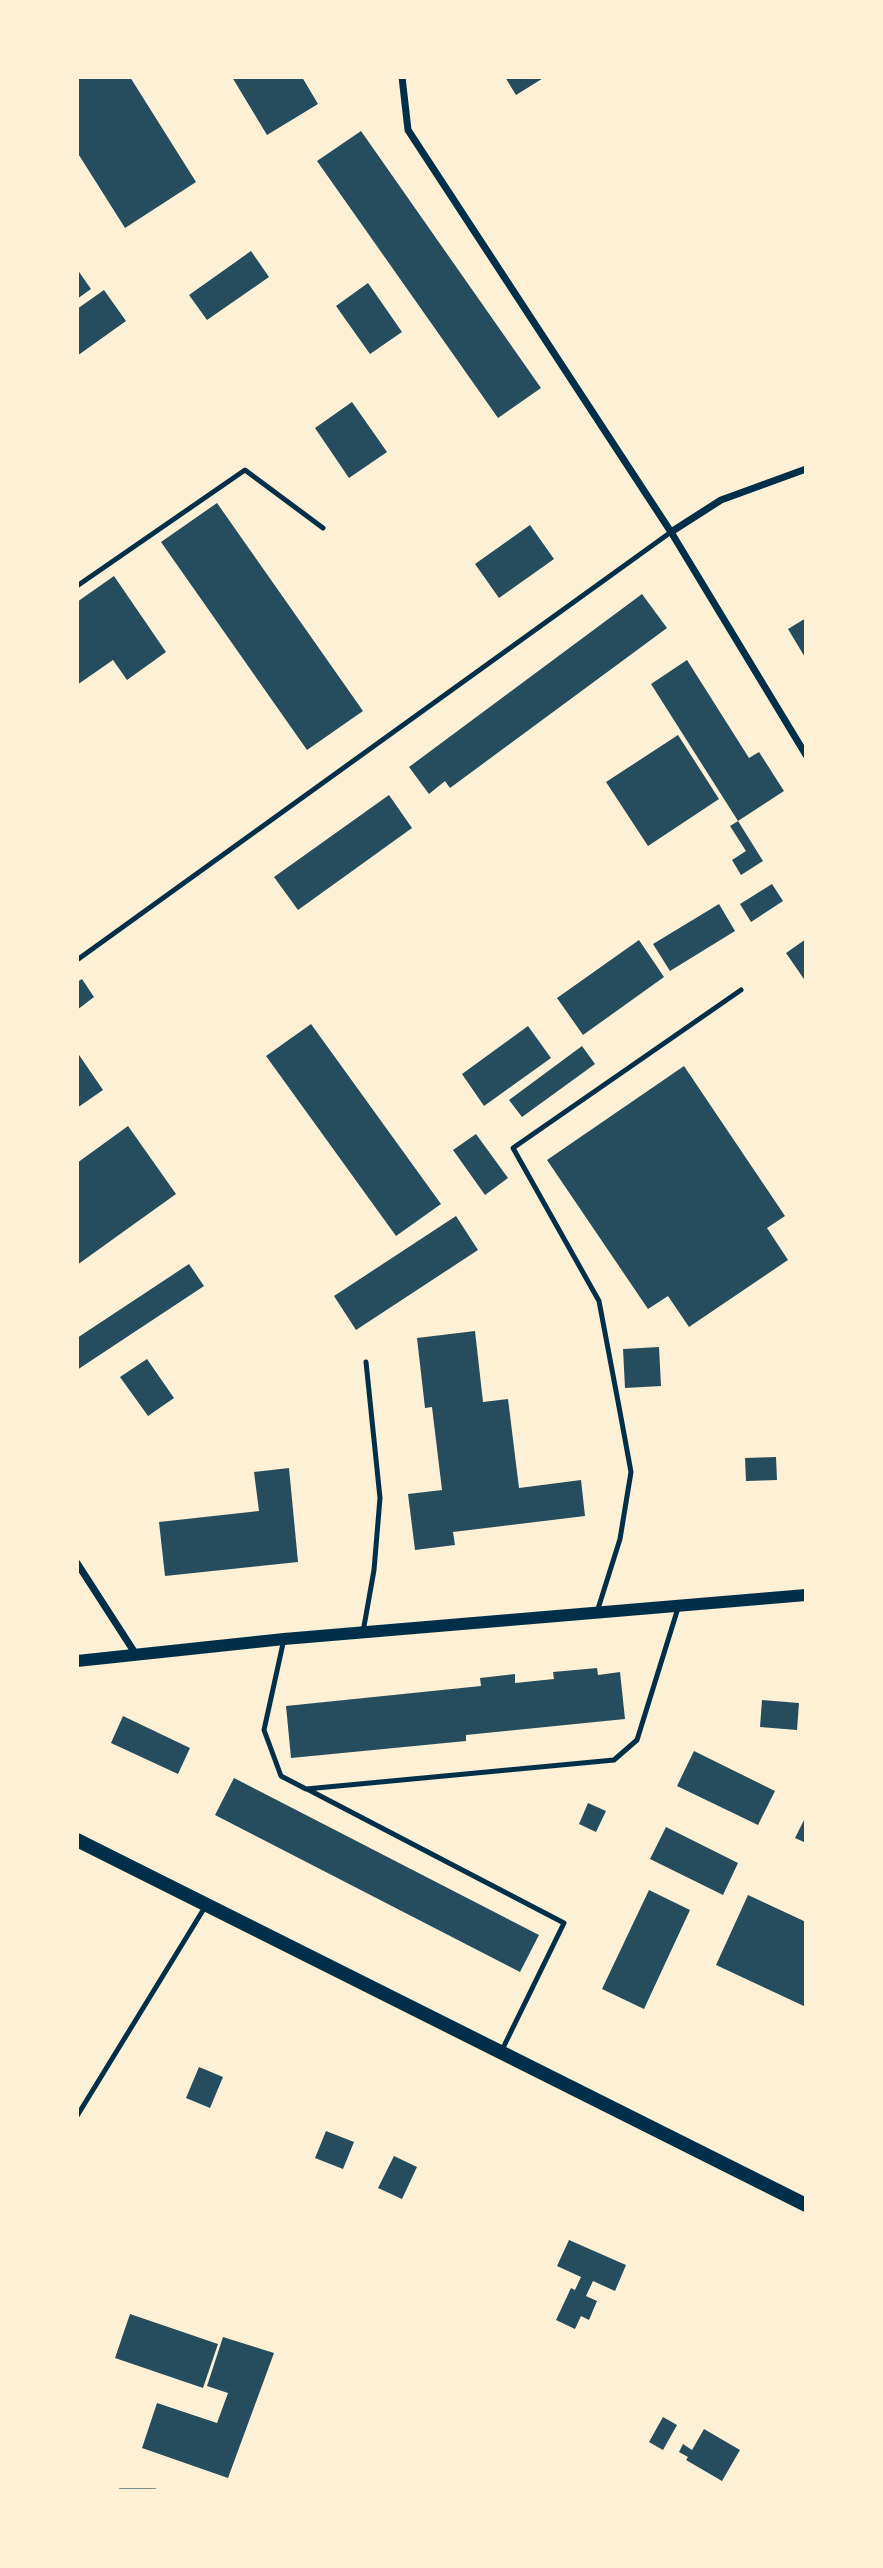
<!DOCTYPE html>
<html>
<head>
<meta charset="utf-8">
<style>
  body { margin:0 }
  #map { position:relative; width:883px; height:2568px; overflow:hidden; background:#fdf0d5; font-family:"Source Serif 4",serif }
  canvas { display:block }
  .frame { position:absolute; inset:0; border:79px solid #fdf0d5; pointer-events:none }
</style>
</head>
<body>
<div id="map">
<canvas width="883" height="2568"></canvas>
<div class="frame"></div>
</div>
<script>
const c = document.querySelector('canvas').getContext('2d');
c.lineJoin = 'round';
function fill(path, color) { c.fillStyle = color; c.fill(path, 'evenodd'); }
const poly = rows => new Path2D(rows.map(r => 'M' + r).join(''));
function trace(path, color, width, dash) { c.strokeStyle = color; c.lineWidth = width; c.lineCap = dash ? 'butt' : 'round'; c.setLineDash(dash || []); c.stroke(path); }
const building = poly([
  [77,77,130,77,196,182,125,228,77,152],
  [232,77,302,77,318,104,267,135],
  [505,77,545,77,516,95],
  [361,131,541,388,498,418,317,161],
  [251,251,269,277,207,320,189,295],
  [77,269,91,289,77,299],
  [368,283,402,332,370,354,336,306],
  [104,290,126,321,77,356,77,309],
  [352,402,387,452,349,478,315,428],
  [217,503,363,711,307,750,161,542],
  [530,525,554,559,499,598,475,564],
  [114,576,166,652,127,680,113,660,77,685,77,602],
  [642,594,667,628,450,788,445,781,429,794,409,767],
  [806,618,806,659,788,629],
  [687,660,749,758,759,752,784,791,738,821,763,861,741,875,732,860,746,851,730,826,738,821,651,684],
  [678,735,719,799,648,846,606,782],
  [389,795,412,828,298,910,274,877],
  [772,884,783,901,751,922,740,904],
  [719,904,735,931,670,971,653,944],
  [806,939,806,982,786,953],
  [639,940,664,977,583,1035,557,998],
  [82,979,94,997,77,1010,77,982],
  [311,1024,441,1204,396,1236,266,1056],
  [528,1026,551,1058,484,1106,462,1074],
  [582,1046,595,1064,522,1117,509,1100],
  [77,1052,103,1090,77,1108],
  [684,1066,785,1216,767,1228,788,1260,689,1327,668,1296,648,1309,547,1160],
  [128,1126,176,1194,77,1265,77,1163],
  [476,1134,508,1178,485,1195,453,1150],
  [456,1216,478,1250,356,1330,334,1296],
  [189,1264,204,1286,77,1370,77,1338],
  [475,1331,483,1402,508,1399,519,1488,581,1480,585,1516,453,1532,455,1545,415,1550,408,1494,442,1490,432,1407,425,1408,417,1338],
  [659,1347,661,1386,625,1388,623,1349],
  [147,1359,174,1398,148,1416,120,1377],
  [776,1457,777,1480,746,1481,745,1458],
  [289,1468,298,1562,165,1576,159,1522,259,1511,254,1472],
  [597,1668,598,1675,620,1672,625,1719,466,1735,466,1741,291,1758,286,1706,481,1686,480,1678,515,1674,515,1683,554,1679,553,1672],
  [762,1700,799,1703,797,1730,760,1727],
  [123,1716,190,1748,178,1774,111,1743],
  [694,1751,775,1791,758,1825,677,1786],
  [234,1778,539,1935,520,1972,215,1815],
  [588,1803,606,1811,596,1832,579,1824],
  [806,1816,806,1843,795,1838],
  [666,1827,738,1863,723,1895,650,1859],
  [649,1890,690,1910,644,2009,602,1989],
  [748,1895,806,1922,806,2007,716,1965],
  [199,2067,223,2077,210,2108,186,2098],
  [326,2131,354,2142,343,2169,315,2158],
  [394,2156,417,2167,402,2199,378,2188],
  [569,2240,626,2265,615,2291,593,2281,586,2296,597,2301,589,2320,581,2316,575,2329,556,2320,571,2288,575,2290,581,2277,557,2266],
  [130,2314,218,2344,203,2388,115,2358],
  [223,2337,274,2353,228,2478,142,2448,157,2403,217,2423,228,2393,207,2386],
  [663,2417,677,2425,663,2450,649,2442],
  [704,2429,740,2450,722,2481,686,2460,688,2457,679,2452,683,2444,692,2450]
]);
const service = poly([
  [77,586,245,470,323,528],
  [77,960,671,532],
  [597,1612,620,1539,631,1472,620,1412,599,1301,513,1148,741,990],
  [363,1632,374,1570,380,1498,366,1362],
  [284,1639,264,1730,281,1776,306,1789,614,1760,637,1740,678,1608],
  [307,1789,564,1923,502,2050],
  [77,2116,205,1907],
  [120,2491,155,2491]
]);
const minor = poly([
  [402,77,408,130,671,532,806,755],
  [671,532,721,500,806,469],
  [77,1563,135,1653]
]);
const tertiary = poly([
  [77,1661,284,1639,806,1595]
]);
const secondary = poly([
  [77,1840,806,2205]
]);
fill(building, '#264d5e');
trace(service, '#003049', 5);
trace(minor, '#003049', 7);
trace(tertiary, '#003049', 12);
trace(secondary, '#003049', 14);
</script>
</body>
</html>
